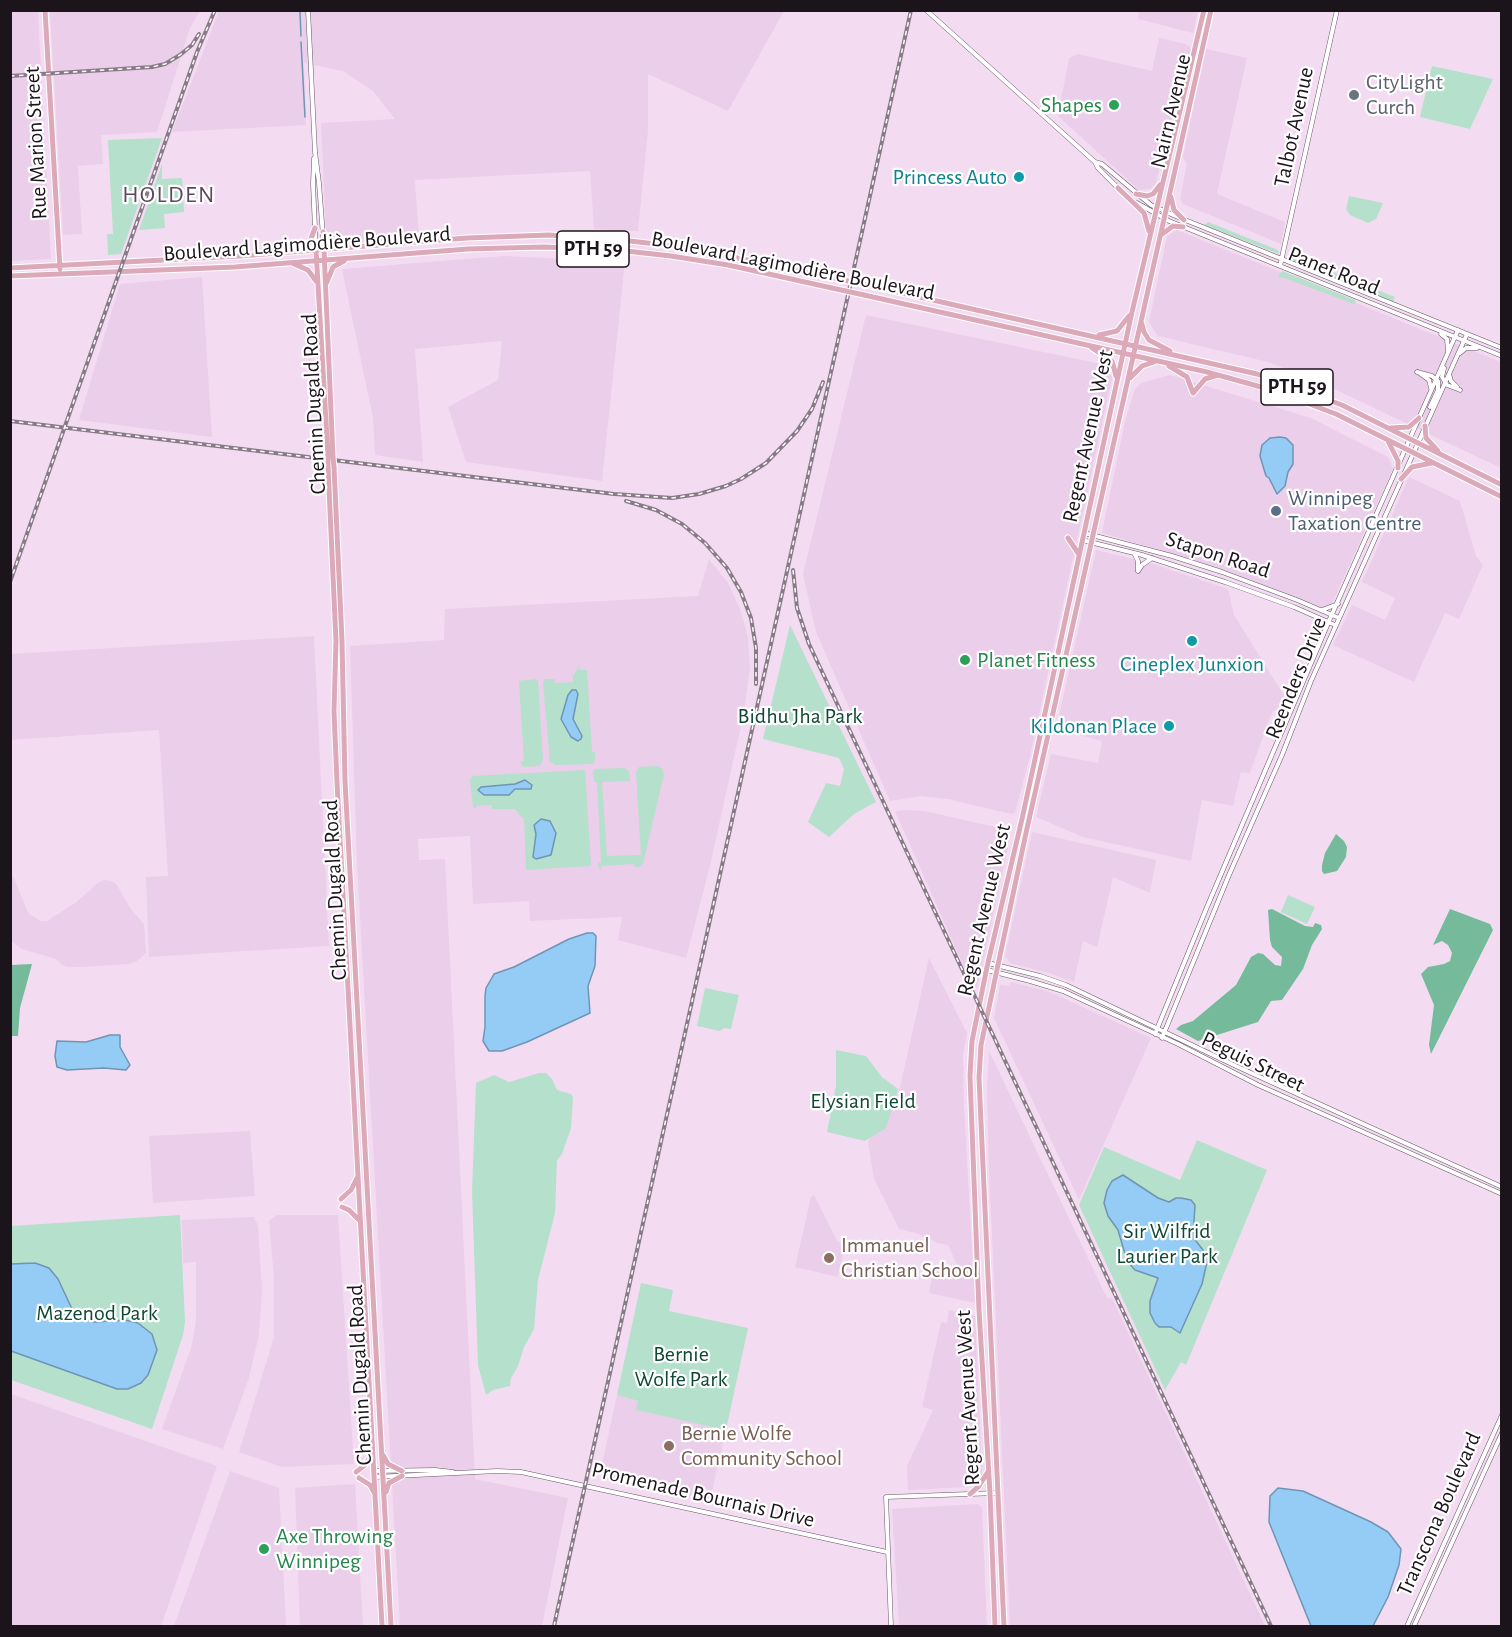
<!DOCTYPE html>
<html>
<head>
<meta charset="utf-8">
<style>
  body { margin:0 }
  #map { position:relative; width:1512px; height:1637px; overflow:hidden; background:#f3dcf2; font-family:"Alegreya Sans",sans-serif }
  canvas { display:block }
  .frame { position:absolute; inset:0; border:12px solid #1c141b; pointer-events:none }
</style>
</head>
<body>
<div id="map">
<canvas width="1512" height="1637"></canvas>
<div class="frame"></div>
</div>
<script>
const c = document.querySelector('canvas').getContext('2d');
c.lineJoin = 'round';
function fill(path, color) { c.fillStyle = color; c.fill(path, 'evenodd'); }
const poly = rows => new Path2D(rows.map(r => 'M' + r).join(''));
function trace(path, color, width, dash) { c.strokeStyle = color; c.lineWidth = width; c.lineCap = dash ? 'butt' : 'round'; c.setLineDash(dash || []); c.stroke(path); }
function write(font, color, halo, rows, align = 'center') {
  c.font = font + ' "Alegreya Sans",sans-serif'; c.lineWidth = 4.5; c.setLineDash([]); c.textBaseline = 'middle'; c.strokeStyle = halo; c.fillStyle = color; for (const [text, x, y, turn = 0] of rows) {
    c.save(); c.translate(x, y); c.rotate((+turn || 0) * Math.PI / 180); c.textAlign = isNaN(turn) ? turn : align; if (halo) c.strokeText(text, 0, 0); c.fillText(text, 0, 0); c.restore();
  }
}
const built = poly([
  [10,11,38,11,51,259,11,261],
  [50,11,200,11,190,28,157,132,101,135,103,164,78,166,82,234,63,235],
  [219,11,784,11,728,111,648,74,648,131,638,231,594,229,590,171,415,180,419,238,342,244,335,243,327,237,326,231,321,123,395,119,373,91,343,71,304,63,306,125,172,132],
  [1139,11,1140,10,1198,11,1193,33,1138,19],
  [1159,38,1186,44,1190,47,1191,50,1185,74,1182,75,1156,183,1150,189,1139,190,1058,116,1069,58,1078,54,1152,71],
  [1206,49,1247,58,1217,194,1285,222,1281,244,1183,204,1180,199,1187,164,1183,157],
  [1177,230,1501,362,1501,468,1317,381,1268,362,1158,336,1149,322,1167,236],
  [504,256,625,262,602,481,466,462,448,407,498,380,502,341,415,349,423,462,375,455,373,418,342,269],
  [202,277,212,437,79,420,120,284],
  [866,315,1106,365,1112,378,1030,756,1015,813,1011,814,948,799,921,796,890,801,816,632,803,574],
  [1170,375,1311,418,1388,457,1393,469,1331,606,1323,610,1276,590,1203,563,1102,533,1125,421,1135,389,1141,383],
  [1409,477,1460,501,1476,556,1483,565,1459,619,1445,613,1414,682,1333,645,1352,605,1385,620,1395,598,1362,582],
  [1096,550,1150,563,1228,589,1234,615,1288,702,1272,712,1250,773,1241,772,1233,806,1202,800,1191,861,1083,837,1036,817,1051,754,1098,763,1102,741,1056,729],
  [709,559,728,583,740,609,748,637,750,668,744,712,709,870,686,958,618,940,622,917,530,921,529,901,473,904,470,836,418,839,419,860,445,859,475,1479,568,1498,542,1626,400,1626,357,863,350,646,444,640,445,609,698,596],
  [314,636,329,946,149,957,146,877,168,876,159,730,11,740,11,654],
  [907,810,925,811,1008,830,1010,838,977,988,972,985,895,811],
  [1032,832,1156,860,1150,893,1113,877,1097,947,1083,941,1074,982,1049,973,1010,963,1005,956],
  [10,875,14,878,28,913,41,921,47,921,75,903,98,883,104,880,112,881,117,885,130,908,144,924,146,953,137,961,129,964,83,967,68,967,62,965,56,959,22,949,11,941],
  [929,958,967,1033,963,1056,964,1105,975,1303,929,1293,934,1266,960,1271,948,1245,937,1243,919,1234,899,1229,874,1179,868,1142,900,1087],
  [1011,982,1050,992,1151,1038,1079,1200,994,1018,1000,985,1009,986],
  [989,1051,1107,1298,1112,1298,1265,1626,1010,1626,989,1171,987,1088],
  [250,1131,255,1196,153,1203,149,1136],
  [814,1195,837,1241,845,1243,838,1277,795,1267,811,1197],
  [276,1215,338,1215,354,1464,282,1467,239,1452,274,1337,274,1278,269,1221],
  [254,1217,258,1226,262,1291,259,1335,249,1378,223,1449,162,1429,191,1348,196,1321,196,1262,183,1263,182,1220],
  [949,1310,975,1316,982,1474,979,1482,967,1487,908,1490,907,1466,933,1410,922,1407,941,1322,947,1323],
  [11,1394,217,1466,161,1626,11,1626],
  [617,1395,638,1401,637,1410,726,1430,710,1500,602,1476,600,1473],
  [230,1471,279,1488,286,1626,174,1626],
  [355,1484,363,1626,300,1626,295,1488],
  [977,1504,982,1507,987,1626,899,1626,892,1509]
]);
const green = poly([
  [1432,66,1493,79,1470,129,1420,117],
  [162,138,121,254,108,255,107,234,113,234,108,140],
  [162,164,162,179,182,178,184,212,164,214,165,228,139,230],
  [1349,196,1383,203,1376,219,1368,223,1350,215,1346,209],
  [1208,222,1278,250,1279,254,1204,225],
  [1288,254,1395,297,1393,302,1289,260],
  [1282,271,1355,300,1356,305,1285,278,1278,277],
  [790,625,876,802,854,814,829,837,808,822,826,783,840,786,844,769,839,758,763,739],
  [579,667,580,670,587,670,592,752,595,752,595,760,593,764,556,765,550,762,543,683,545,679,554,679,555,683,573,682,573,676],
  [536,679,538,681,543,761,539,766,523,767,520,762,524,761,519,681],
  [657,766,662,768,664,774,643,864,639,867,635,867,633,864,601,866,601,870,599,869,598,863,601,862,597,782,594,782,593,772,595,769,624,768,629,771,630,781,602,782,607,856,641,855,636,772,639,767],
  [585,770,591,866,526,870,524,818,520,816,515,809,492,809,492,805,476,806,476,809,473,807,470,780,472,776],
  [1288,895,1315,907,1307,924,1281,912],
  [705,988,739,995,731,1029,724,1028,720,1031,697,1026],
  [836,1050,866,1056,882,1077,898,1089,886,1128,865,1141,827,1132,836,1086],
  [539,1073,546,1073,552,1079,557,1090,571,1094,573,1097,571,1128,562,1154,557,1160,555,1213,538,1280,534,1329,524,1347,518,1366,511,1378,510,1386,493,1390,486,1395,478,1365,472,1192,476,1083,494,1075,509,1082],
  [1197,1140,1267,1170,1186,1365,1181,1362,1165,1390,1079,1205,1104,1147,1180,1180],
  [180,1215,185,1322,183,1335,152,1429,11,1380,11,1226],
  [641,1283,673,1290,669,1311,748,1328,726,1430,636,1410,638,1401,617,1395]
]);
const forest = poly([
  [1336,834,1344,841,1347,847,1346,857,1337,871,1324,874,1322,871,1322,865,1325,853],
  [1272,909,1305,926,1313,927,1315,923,1321,925,1322,929,1312,945,1303,969,1282,1000,1271,1001,1258,1022,1198,1041,1176,1029,1181,1025,1193,1021,1236,985,1251,957,1258,953,1263,954,1275,965,1281,966,1282,957,1272,947,1270,940,1268,910],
  [1450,909,1490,924,1493,930,1431,1054,1429,1045,1434,1005,1421,974,1428,967,1444,964,1450,961,1452,953,1448,945,1442,941,1433,945],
  [32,964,20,1008,18,1036,11,1036,11,965]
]);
const water = poly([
  [1280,437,1286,438,1293,445,1293,464,1288,472,1285,486,1277,494,1269,478,1266,476,1260,456,1262,445,1270,438,1280,437],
  [572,690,576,690,578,694,573,719,582,736,581,739,578,741,571,737,561,719,568,695,572,690],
  [525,780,532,785,531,789,515,789,509,795,484,795,478,790,481,787,515,784,525,780],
  [541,819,550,821,556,833,551,855,536,859,533,857,536,834,534,825,541,819],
  [587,933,593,933,596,936,595,966,588,986,590,1013,527,1042,502,1051,489,1051,483,1041,485,1027,485,996,486,988,494,974,514,967,569,939,587,933],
  [110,1035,120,1035,120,1047,130,1065,126,1070,104,1068,67,1070,57,1067,55,1056,57,1041,86,1042,110,1035],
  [1123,1175,1158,1198,1169,1202,1176,1198,1181,1198,1191,1200,1195,1205,1193,1237,1203,1250,1207,1262,1202,1284,1180,1333,1171,1327,1159,1327,1155,1323,1150,1313,1150,1301,1158,1278,1135,1270,1127,1261,1118,1230,1108,1216,1104,1203,1107,1190,1112,1181,1123,1175],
  [35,1263,49,1268,58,1279,73,1311,83,1319,94,1322,125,1320,138,1323,152,1334,157,1350,148,1375,141,1383,128,1389,117,1389,11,1351,11,1264,35,1263],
  [1278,1488,1303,1491,1371,1522,1388,1532,1401,1549,1399,1565,1388,1597,1373,1626,1311,1626,1269,1522,1270,1496,1278,1488]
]);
const stream = poly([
  [300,12,301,36],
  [301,42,305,117]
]);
const minor = poly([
  [308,10,315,152,319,183,324,249],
  [926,10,1095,162,1098,168,1119,189],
  [314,158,313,184,316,250],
  [1095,162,1102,164,1151,205,1173,215,1502,348],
  [1137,203,1169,221,1502,356],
  [1280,266,1337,10],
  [1441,334,1447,339,1448,351],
  [1460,353,1466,348,1477,348],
  [1444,368,1442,377,1447,385,1460,390],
  [1417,372,1432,376,1438,381,1438,390,1430,407],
  [1418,372,1429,380,1431,388],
  [1449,374,1451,381,1457,387],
  [1084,533,1172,556,1222,572,1297,600,1339,618],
  [1082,540,1142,555,1225,582,1294,607,1335,625],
  [1134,553,1138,561,1138,570],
  [1138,571,1142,565,1152,558],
  [1322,610,1338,604],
  [988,963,1040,976,1066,985,1238,1067,1502,1187],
  [987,970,1030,981,1063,991,1178,1044,1258,1085,1502,1194],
  [1155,1034,1207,907,1329,621,1458,330],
  [1162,1038,1229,875,1282,755,1311,681,1467,334],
  [374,1471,435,1470,453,1472],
  [375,1477,497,1471,521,1472,887,1552],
  [891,1626,886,1497,997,1493],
  [1407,1626,1502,1415],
  [1414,1626,1502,1433]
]);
const major = poly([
  [45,10,60,269],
  [1118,188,1144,213,1149,231],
  [1136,194,1147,196,1153,194,1160,185],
  [1171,197,1174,210,1184,220],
  [323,232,330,242,341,247],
  [1161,235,1173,226,1183,227],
  [316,250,328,456],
  [324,250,333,457],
  [302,251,309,244,315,228],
  [294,264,308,270,316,281],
  [10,268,240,256,467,238,549,235,622,240,689,248,834,278],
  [10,276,235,267,468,249,543,247,608,249,671,256,728,265,832,288],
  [327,282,333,267,344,261],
  [867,285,1257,374,1342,405,1502,485],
  [864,295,1207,372,1272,390,1336,414,1502,497],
  [1142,324,1144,332,1149,340,1170,351],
  [1099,335,1117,331,1129,316],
  [1092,348,1112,361,1116,376],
  [1169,366,1187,377,1193,393],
  [1130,378,1142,366,1154,362],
  [1193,393,1205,379,1218,375],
  [1425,426,1426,438,1438,451],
  [1391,428,1409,427,1419,418],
  [1388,441,1398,461,1398,468],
  [328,467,336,641,334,711,337,782,382,1626],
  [334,467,342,641,345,781,391,1626],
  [1401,479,1412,467,1432,463],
  [1068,538,1078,553],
  [341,1199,351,1190,357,1178],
  [342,1207,349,1210,359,1220],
  [383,1455,388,1464,402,1471],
  [356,1472,365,1465,372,1454],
  [359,1478,370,1485,375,1494],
  [386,1492,389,1483,402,1476],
  [970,1494,978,1487,988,1472],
  [995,1626,990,1493,979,1310,970,1076,972,1041,987,967,1022,819,1132,312,1204,10],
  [1004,1626,979,1078,981,1045,1026,833,1211,10]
]);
const rail = poly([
  [10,76,152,67,165,64,180,55,192,45,199,34],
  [10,421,614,494,672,498,699,494,726,486,741,479,766,463,797,431,812,409,823,382],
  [626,501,656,510,682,524,705,543,727,568,741,592,751,618,756,648,756,684],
  [793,570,797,608,809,644,1271,1626],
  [10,582,197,52,215,10],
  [554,1626,911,10]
]);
const majorBridge = poly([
  [834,278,867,285],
  [832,288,864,295],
  [328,456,328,467],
  [333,457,334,467]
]);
const markers = [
  [1354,95,6,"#6b7280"],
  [1114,105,6,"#2e9e5b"],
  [1019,177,6,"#0f9aa8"],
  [1276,511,6,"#5c6f8a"],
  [1192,641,6,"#0f9aa8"],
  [965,660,6,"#2e9e5b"],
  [1169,726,6,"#0f9aa8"],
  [829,1258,6,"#8d6e63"],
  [669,1446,6,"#8d6e63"],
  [264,1549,6,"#2e9e5b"]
];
const shields = [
  [593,249,72],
  [1297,387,72]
];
const shieldNames = [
  ["PTH 59",593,249],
  ["PTH 59",1297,387]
];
const worshipNames = [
  ["CityLight",1366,82],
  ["Curch",1366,107]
];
const leisureNames = [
  ["Shapes",1102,105,"right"],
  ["Planet Fitness",977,660],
  ["Axe Throwing",276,1536],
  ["Winnipeg",276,1561]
];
const streetNames = [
  ["Nairn Avenue",1171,111,-77],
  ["Talbot Avenue",1294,127,-78],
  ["Rue Marion Street",36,143,-93],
  ["Boulevard Lagimodière Boulevard",307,244,-4],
  ["Boulevard Lagimodière Boulevard",793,266,11],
  ["Panet Road",1334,271,22],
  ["Chemin Dugald Road",314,404,-93],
  ["Regent Avenue West",1088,436,-78],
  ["Stapon Road",1218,555,18],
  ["Reenders Drive",1296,678,-68],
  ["Chemin Dugald Road",335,890,-93],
  ["Regent Avenue West",984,910,-77],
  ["Peguis Street",1253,1062,26],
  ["Chemin Dugald Road",360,1375,-93],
  ["Regent Avenue West",968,1398,-93],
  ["Promenade Bournais Drive",703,1495,13],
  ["Transcona Boulevard",1439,1514,-66]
];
const cultureNames = [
  ["Princess Auto",1007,177],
  ["Cineplex Junxion",1192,664,"center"],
  ["Kildonan Place",1157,726]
];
const serviceNames = [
  ["Winnipeg",1288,498],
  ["Taxation Centre",1288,523]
];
const parkNames = [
  ["Bidhu Jha Park",800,716],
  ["Elysian Field",863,1101],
  ["Sir Wilfrid",1167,1231],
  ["Laurier Park",1167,1256],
  ["Mazenod Park",97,1313],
  ["Bernie",681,1354],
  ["Wolfe Park",681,1379]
];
const educationNames = [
  ["Immanuel",841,1245],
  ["Christian School",841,1270],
  ["Bernie Wolfe",681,1433],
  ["Community School",681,1458]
];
const neighbourhoodNames = [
  ["HOLDEN",169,195]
];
fill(built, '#ebceea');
fill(green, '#b5e0cb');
fill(forest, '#75ba9b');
fill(water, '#94ccf6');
trace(water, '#7095b4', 1.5);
trace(stream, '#7095b4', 1.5);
trace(minor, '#695568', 5);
trace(major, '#fff', 7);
trace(minor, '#fff', 4);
trace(major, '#dca9b9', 5);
trace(rail, '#897a88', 4);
trace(rail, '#fff', 1.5, [4.5]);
trace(majorBridge, '#fff', 7, []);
trace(majorBridge, '#dca9b9', 5);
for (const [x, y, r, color] of markers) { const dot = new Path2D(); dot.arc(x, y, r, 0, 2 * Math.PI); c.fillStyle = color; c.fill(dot); trace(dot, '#fff', 2); }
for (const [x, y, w] of shields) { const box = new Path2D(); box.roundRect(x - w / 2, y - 18, w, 36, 4.5); c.fillStyle = '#fff'; c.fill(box); trace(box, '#1c141b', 1.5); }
write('bold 21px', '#1c141b', null, shieldNames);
write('22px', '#5b616d', '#fff', worshipNames, 'left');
write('22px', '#27864d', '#fff', leisureNames, 'left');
write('22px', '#1c141b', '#fff', streetNames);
write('22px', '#0d838f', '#fff', cultureNames, 'right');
write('22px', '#4e5e75', '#fff', serviceNames, 'left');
write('22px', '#0f4833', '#fff', parkNames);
write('22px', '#785e54', '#fff', educationNames, 'left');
c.letterSpacing = '1.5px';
write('24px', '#5d495c', '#fff', neighbourhoodNames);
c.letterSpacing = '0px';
</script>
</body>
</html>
